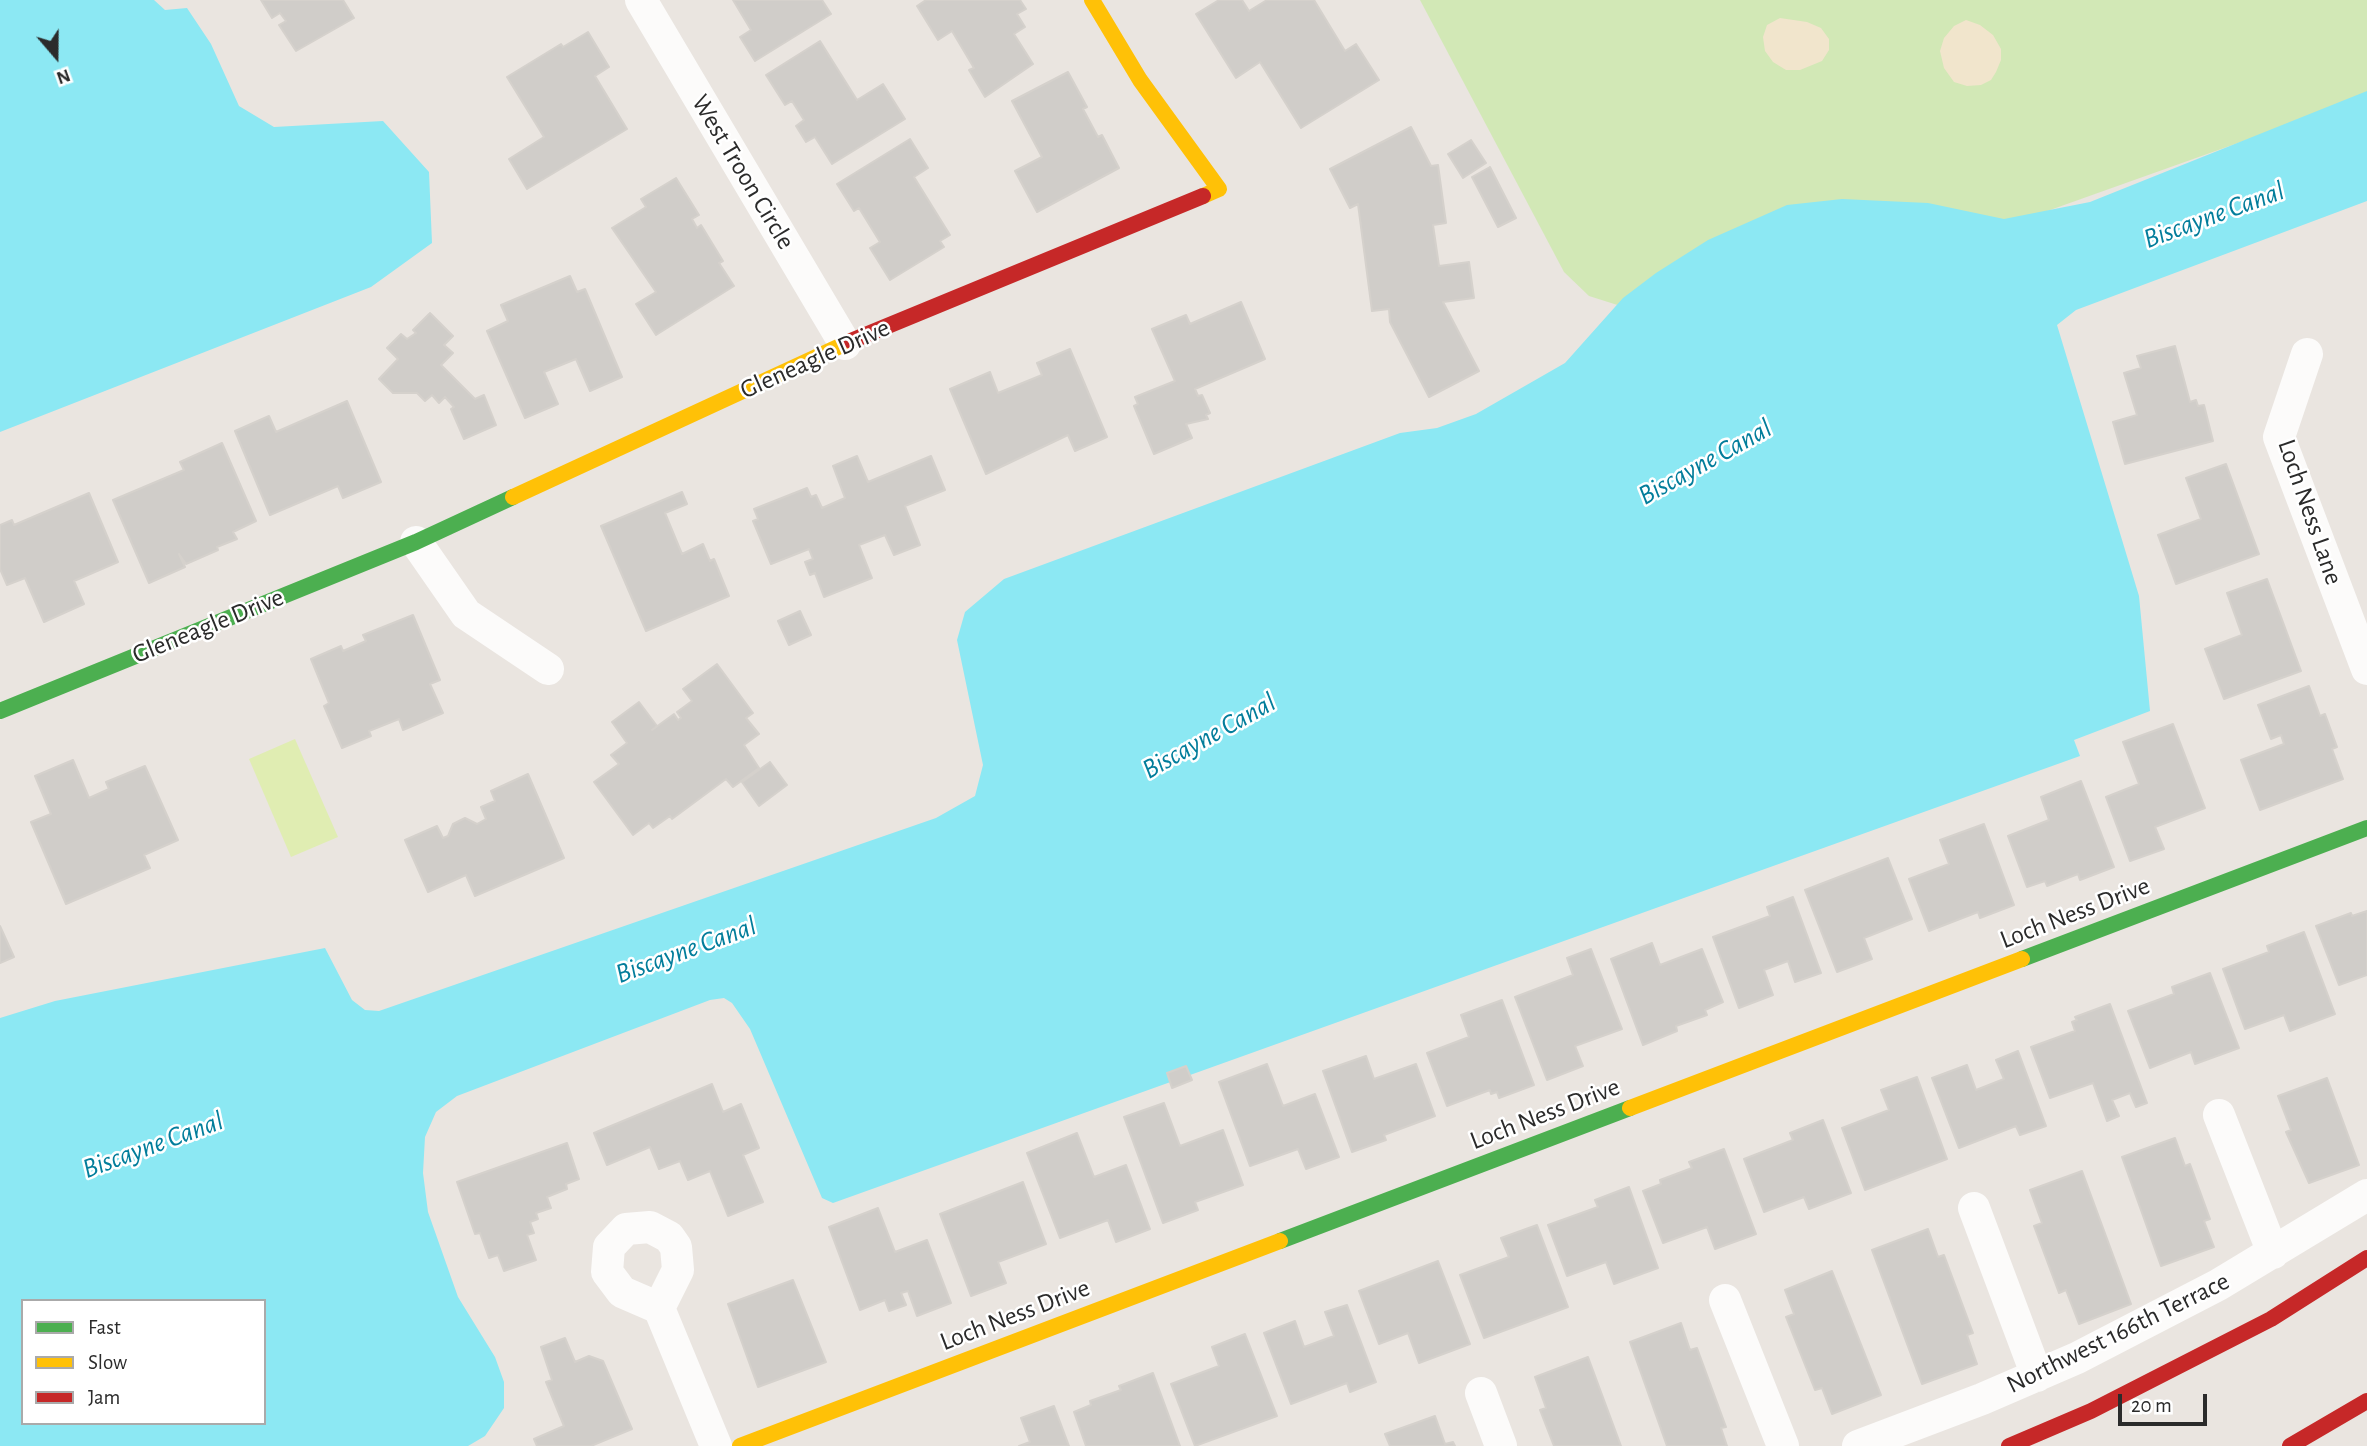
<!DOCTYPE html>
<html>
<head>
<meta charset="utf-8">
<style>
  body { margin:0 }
  #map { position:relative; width:2367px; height:1446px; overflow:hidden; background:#eae5e0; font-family:"Alegreya Sans",sans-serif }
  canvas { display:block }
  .legend { position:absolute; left:21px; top:1299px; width:245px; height:126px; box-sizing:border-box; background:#fff; border:2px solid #aaa; margin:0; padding:9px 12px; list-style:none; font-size:21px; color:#2b2b2b }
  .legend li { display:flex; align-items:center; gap:14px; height:35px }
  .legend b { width:35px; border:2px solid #aaa }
  .north { position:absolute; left:21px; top:21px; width:70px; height:70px; -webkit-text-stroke:5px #fff; paint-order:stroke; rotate:160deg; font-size:19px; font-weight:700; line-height:28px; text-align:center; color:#2b2b2b }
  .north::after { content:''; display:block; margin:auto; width:24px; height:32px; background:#2b2b2b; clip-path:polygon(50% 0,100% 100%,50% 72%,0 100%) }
  .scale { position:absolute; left:2118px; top:1394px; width:89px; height:32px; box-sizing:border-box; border:4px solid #2b2b2b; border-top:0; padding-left:9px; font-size:21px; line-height:24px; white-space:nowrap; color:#2b2b2b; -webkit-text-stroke:5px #fff; paint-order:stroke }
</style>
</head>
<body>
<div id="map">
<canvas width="2367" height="1446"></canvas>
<ul class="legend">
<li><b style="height:9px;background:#4caf50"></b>Fast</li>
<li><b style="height:9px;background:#ffc107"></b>Slow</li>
<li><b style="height:9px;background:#c62828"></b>Jam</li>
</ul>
<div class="north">N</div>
<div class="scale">20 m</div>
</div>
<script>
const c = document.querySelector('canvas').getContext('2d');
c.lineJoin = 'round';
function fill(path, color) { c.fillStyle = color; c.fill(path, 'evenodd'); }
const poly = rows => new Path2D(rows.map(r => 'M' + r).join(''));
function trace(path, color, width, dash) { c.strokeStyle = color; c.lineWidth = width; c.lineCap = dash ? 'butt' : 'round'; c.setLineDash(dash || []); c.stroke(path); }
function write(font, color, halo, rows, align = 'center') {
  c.font = font + ' "Alegreya Sans",sans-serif'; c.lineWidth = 5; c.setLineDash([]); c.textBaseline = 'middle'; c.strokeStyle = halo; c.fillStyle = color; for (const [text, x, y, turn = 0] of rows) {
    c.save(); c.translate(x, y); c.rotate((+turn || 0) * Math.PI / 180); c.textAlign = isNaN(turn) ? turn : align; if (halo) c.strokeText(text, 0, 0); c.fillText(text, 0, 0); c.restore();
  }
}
const green = poly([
  [1420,0,2367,0,2367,97,1966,240,1649,315,1589,296,1564,272]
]);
const sand = poly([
  [1780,18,1807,22,1821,28,1829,39,1829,50,1822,61,1800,70,1786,70,1773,62,1765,51,1763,37,1767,25],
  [1966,20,1980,25,1993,35,2001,49,2001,60,1996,72,1991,80,1981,85,1967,86,1954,82,1944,68,1940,51,1944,38,1954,26]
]);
const pitch = poly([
  [295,739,338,837,291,857,249,759]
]);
const water = poly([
  [0,0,154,0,165,10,187,8,211,44,239,106,274,127,383,121,429,172,432,243,371,287,0,432],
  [2367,91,2367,201,2076,310,2057,325,2139,596,2150,711,2074,740,2080,756,833,1203,822,1198,750,1029,732,1003,724,998,710,1000,457,1096,436,1112,425,1137,423,1173,428,1212,458,1297,495,1357,504,1382,504,1408,485,1436,468,1446,0,1446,0,1018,55,1001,325,948,352,1000,365,1010,379,1011,936,818,975,796,983,765,957,640,965,612,1004,579,1400,433,1437,428,1476,414,1565,363,1623,298,1656,273,1708,240,1787,205,1842,199,1928,203,2004,219,2014,217,2090,202],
  [23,1301,264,1301,264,1423,23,1423]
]);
const building = poly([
  [261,0,343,0,354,18,296,51,279,25,286,21,280,13,272,18,261,0],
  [733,0,822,0,831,14,755,61,740,37,751,30,733,0],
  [926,0,1020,0,1026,9,1017,14,1025,27,1014,34,1033,64,985,97,969,70,974,68,952,31,938,40,917,6,926,0],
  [1219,0,1242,0,1249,11,1267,0,1314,0,1345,51,1356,44,1379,80,1301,128,1260,62,1236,78,1196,14,1219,0],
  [588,32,609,67,595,76,627,129,527,189,509,159,544,137,507,77,561,44,563,47,588,32],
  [820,41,857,100,883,84,905,119,832,164,815,137,806,142,796,126,804,120,792,101,785,105,766,75,820,41],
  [1068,72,1087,107,1083,109,1098,137,1102,135,1119,168,1037,212,1015,171,1042,157,1012,101,1068,72],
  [1411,127,1431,166,1438,165,1446,223,1433,225,1439,266,1469,262,1474,298,1443,302,1479,371,1429,397,1390,322,1389,309,1372,311,1358,204,1350,208,1330,169,1411,127],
  [910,139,928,168,914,177,950,235,940,241,944,247,890,280,870,248,880,242,859,208,854,211,837,184,910,139],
  [1471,140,1486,163,1463,178,1448,154,1471,140],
  [1490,167,1516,218,1498,227,1472,177,1490,167],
  [676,178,699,215,692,219,697,228,701,225,723,261,719,263,734,286,656,335,636,304,656,292,612,228,646,207,641,199,676,178],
  [570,276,577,292,585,289,622,377,590,391,576,359,544,372,558,404,525,418,487,331,508,321,501,305,570,276],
  [1241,302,1265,359,1195,389,1198,396,1202,395,1210,413,1206,415,1208,419,1186,424,1192,438,1154,454,1134,406,1138,404,1135,397,1175,381,1152,329,1186,315,1190,324,1241,302],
  [430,313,453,336,444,345,453,353,441,365,475,399,484,395,496,425,464,439,451,409,454,407,445,397,439,403,432,395,425,401,417,393,393,393,379,379,398,359,387,348,401,334,407,339,416,333,413,330,430,313],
  [2175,346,2190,402,2196,400,2198,406,2204,405,2213,441,2125,464,2113,422,2137,415,2124,373,2141,368,2137,356,2175,346],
  [1070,349,1107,437,1075,451,1068,435,986,474,950,389,990,372,998,393,1042,375,1037,363,1070,349],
  [347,401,381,482,343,498,338,486,270,515,235,431,269,416,276,432,347,401],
  [222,443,256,521,233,532,237,539,217,547,218,550,186,564,179,554,185,567,149,583,113,500,184,470,180,462,222,443],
  [857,456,868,482,931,456,945,490,905,506,920,545,894,555,885,535,859,545,872,578,824,597,815,573,810,575,805,562,813,559,809,549,771,564,753,521,758,519,754,509,807,488,811,497,816,495,822,508,845,498,833,466,857,456],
  [2226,464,2259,554,2176,584,2158,535,2201,519,2186,478,2226,464],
  [682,492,687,504,665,513,682,554,703,544,710,561,714,559,729,596,646,631,601,526,682,492],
  [89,493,118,562,74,581,84,604,44,622,25,578,7,585,0,569,0,525,12,520,14,525,89,493],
  [2267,579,2301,671,2224,699,2205,649,2242,635,2227,593,2267,579],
  [800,611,811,635,789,645,778,621,800,611],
  [413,615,440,680,430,684,443,713,403,730,399,719,369,731,371,736,342,748,324,706,329,703,311,659,341,646,343,651,366,641,363,635,413,615],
  [717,664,753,713,746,718,759,734,744,745,759,768,733,787,726,779,672,819,670,816,653,828,649,823,633,835,594,782,619,764,611,755,627,743,612,722,639,702,657,726,652,730,674,714,678,720,681,718,677,712,692,701,683,689,717,664],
  [2309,686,2320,716,2325,714,2337,747,2332,749,2343,779,2260,810,2241,760,2284,744,2281,735,2271,739,2258,705,2309,686],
  [2173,724,2205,808,2155,827,2164,849,2130,861,2106,797,2139,784,2123,742,2173,724],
  [73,760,89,798,109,789,106,782,145,766,178,840,144,855,150,868,66,904,31,822,51,814,35,776,73,760],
  [770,762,787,785,759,806,742,782,770,762],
  [528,774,564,858,475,896,466,875,428,892,405,840,437,826,443,838,448,836,453,824,465,818,477,824,486,819,481,807,495,801,491,791,528,774],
  [2081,781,2114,867,2080,880,2078,874,2047,886,2045,881,2027,887,2008,836,2049,820,2041,797,2081,781],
  [1984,824,2014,905,1980,918,1978,912,1929,931,1909,879,1949,864,1940,840,1984,824],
  [1888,858,1912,919,1864,938,1872,959,1837,972,1805,890,1888,858],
  [1793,897,1821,973,1795,982,1788,961,1764,970,1773,995,1739,1008,1713,937,1770,916,1767,907,1793,897],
  [2367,911,2367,975,2339,985,2316,926,2351,913,2352,916,2367,911],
  [0,926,14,957,0,963,0,926],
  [2304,932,2335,1014,2290,1031,2284,1015,2245,1029,2223,969,2269,952,2267,946,2304,932],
  [1652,943,1660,965,1702,949,1723,1002,1705,1010,1707,1015,1676,1026,1677,1031,1643,1045,1611,959,1652,943],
  [1591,949,1622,1029,1575,1046,1583,1066,1547,1080,1515,997,1573,975,1567,958,1591,949],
  [2210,973,2239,1048,2195,1064,2191,1052,2150,1068,2128,1011,2174,994,2172,987,2210,973],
  [1502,1000,1534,1085,1499,1098,1497,1092,1491,1094,1490,1090,1447,1106,1427,1053,1469,1037,1461,1015,1502,1000],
  [2110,1004,2147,1103,2136,1107,2130,1093,2112,1100,2119,1116,2107,1121,2093,1083,2050,1098,2031,1047,2075,1031,2072,1022,2077,1020,2075,1017,2110,1004],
  [2018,1051,2046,1126,2020,1135,2016,1126,1959,1148,1932,1078,1967,1065,1976,1090,2004,1079,1996,1060,2018,1051],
  [1366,1056,1374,1079,1416,1064,1435,1116,1384,1135,1386,1140,1352,1152,1323,1071,1366,1056],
  [1267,1064,1283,1106,1315,1094,1339,1157,1306,1169,1298,1149,1250,1166,1219,1082,1267,1064],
  [1186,1066,1192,1080,1172,1088,1167,1073,1186,1066],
  [1917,1077,1947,1159,1865,1190,1842,1128,1889,1110,1881,1090,1917,1077],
  [2327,1078,2359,1165,2309,1183,2286,1132,2291,1130,2278,1096,2327,1078],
  [712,1084,723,1112,741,1104,759,1148,743,1155,763,1202,728,1216,710,1171,688,1180,680,1161,659,1169,650,1147,607,1165,594,1133,712,1084],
  [1164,1103,1180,1146,1223,1130,1243,1185,1195,1202,1198,1210,1163,1223,1124,1117,1164,1103],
  [1823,1120,1851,1193,1809,1209,1804,1197,1764,1212,1744,1159,1793,1140,1790,1133,1823,1120],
  [1077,1133,1094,1177,1126,1165,1150,1229,1116,1242,1108,1220,1060,1238,1027,1153,1077,1133],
  [2175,1138,2185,1166,2190,1164,2210,1219,2204,1221,2214,1247,2161,1266,2122,1157,2175,1138],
  [567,1143,579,1179,566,1184,567,1189,547,1197,551,1208,536,1213,538,1219,530,1222,534,1233,527,1235,536,1260,504,1271,498,1255,489,1258,480,1233,475,1234,457,1182,567,1143],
  [1724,1149,1756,1234,1715,1249,1707,1227,1663,1243,1643,1191,1661,1184,1660,1180,1692,1168,1689,1162,1724,1149],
  [2082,1171,2131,1304,2079,1324,2066,1290,2059,1293,2034,1226,2042,1223,2030,1190,2082,1171],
  [1023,1182,1046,1244,998,1262,1006,1283,971,1296,940,1214,1023,1182],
  [1629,1187,1658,1268,1614,1284,1606,1262,1567,1276,1548,1225,1598,1207,1595,1200,1629,1187],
  [878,1208,895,1252,927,1240,951,1303,917,1316,908,1291,901,1293,906,1305,889,1311,885,1300,860,1310,829,1227,878,1208],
  [1537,1225,1568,1307,1484,1338,1460,1275,1509,1257,1501,1238,1537,1225],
  [1928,1229,1938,1257,1944,1255,1973,1333,1967,1335,1977,1364,1922,1384,1872,1250,1928,1229],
  [1438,1261,1470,1344,1419,1363,1408,1333,1379,1344,1359,1291,1438,1261],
  [1832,1271,1881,1395,1832,1414,1822,1388,1815,1390,1786,1317,1794,1314,1785,1290,1832,1271],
  [793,1280,826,1362,758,1387,728,1304,793,1280],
  [1347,1305,1376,1382,1350,1392,1347,1383,1291,1404,1264,1333,1295,1321,1304,1347,1334,1336,1325,1312,1347,1305],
  [1681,1323,1690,1350,1697,1348,1726,1427,1721,1428,1727,1446,1667,1446,1630,1342,1681,1323],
  [1245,1334,1277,1416,1195,1446,1171,1384,1219,1366,1212,1347,1245,1334],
  [565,1338,575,1362,589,1356,603,1361,632,1429,591,1446,537,1446,534,1439,564,1426,546,1382,552,1380,541,1347,565,1338],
  [1588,1357,1621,1446,1554,1446,1540,1410,1546,1408,1535,1377,1588,1357],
  [1153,1373,1180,1446,1086,1446,1074,1412,1091,1405,1090,1401,1121,1390,1119,1386,1153,1373],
  [1054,1406,1069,1446,1019,1446,1030,1442,1021,1418,1054,1406],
  [1435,1416,1445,1444,1453,1442,1455,1446,1390,1446,1385,1434,1435,1416]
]);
const street = poly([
  [641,0,845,344],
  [2307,354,2279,437,2367,669],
  [416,542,466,614,548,669],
  [2219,1115,2273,1253],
  [1974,1208,2037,1376],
  [1725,1300,1783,1446],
  [659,1308,678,1270,676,1247,669,1237,650,1227,626,1229,609,1247,607,1272,622,1292,659,1308,716,1446],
  [1481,1393,1501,1446],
  [1858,1446,1982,1399,2077,1358,2218,1285,2367,1195]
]);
const fast = poly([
  [0,711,416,542,513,497],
  [2022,959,2367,828],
  [1280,1241,1630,1108]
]);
const slow = poly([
  [1092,0,1140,80,1219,189,1203,196],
  [513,497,851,341],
  [1630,1108,2022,959],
  [740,1446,1280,1241]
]);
const jam = poly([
  [851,341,1203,196],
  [2009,1446,2091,1411,2271,1319,2367,1258],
  [2290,1446,2367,1401]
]);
const streetNames = [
  ["West Troon Circle",743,172,59],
  ["Gleneagle Drive",815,359,-24],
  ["Loch Ness Lane",2310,512,71],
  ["Gleneagle Drive",208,626,-22],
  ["Loch Ness Drive",2075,913,-21],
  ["Loch Ness Drive",1545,1114,-21],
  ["Loch Ness Drive",1015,1315,-21],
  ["Northwest 166th Terrace",2118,1333,-26]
];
const waterNames = [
  ["Biscayne Canal",2214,215,-20],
  ["Biscayne Canal",1705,462,-29],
  ["Biscayne Canal",1209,736,-29],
  ["Biscayne Canal",686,950,-20],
  ["Biscayne Canal",153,1145,-20]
];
fill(green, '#d2e8b6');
fill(sand, '#f1e5cc');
fill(pitch, '#e0edb2');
fill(water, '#8ce8f3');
fill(building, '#d0cdc9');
trace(building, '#d5d1cc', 2);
trace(street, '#fcfbfa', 32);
trace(fast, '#4caf50', 16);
trace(slow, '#ffc107', 16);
trace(jam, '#c62828', 16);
write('26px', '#2b2b2b', '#fff', streetNames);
write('italic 28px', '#027d9b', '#fff', waterNames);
</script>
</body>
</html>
